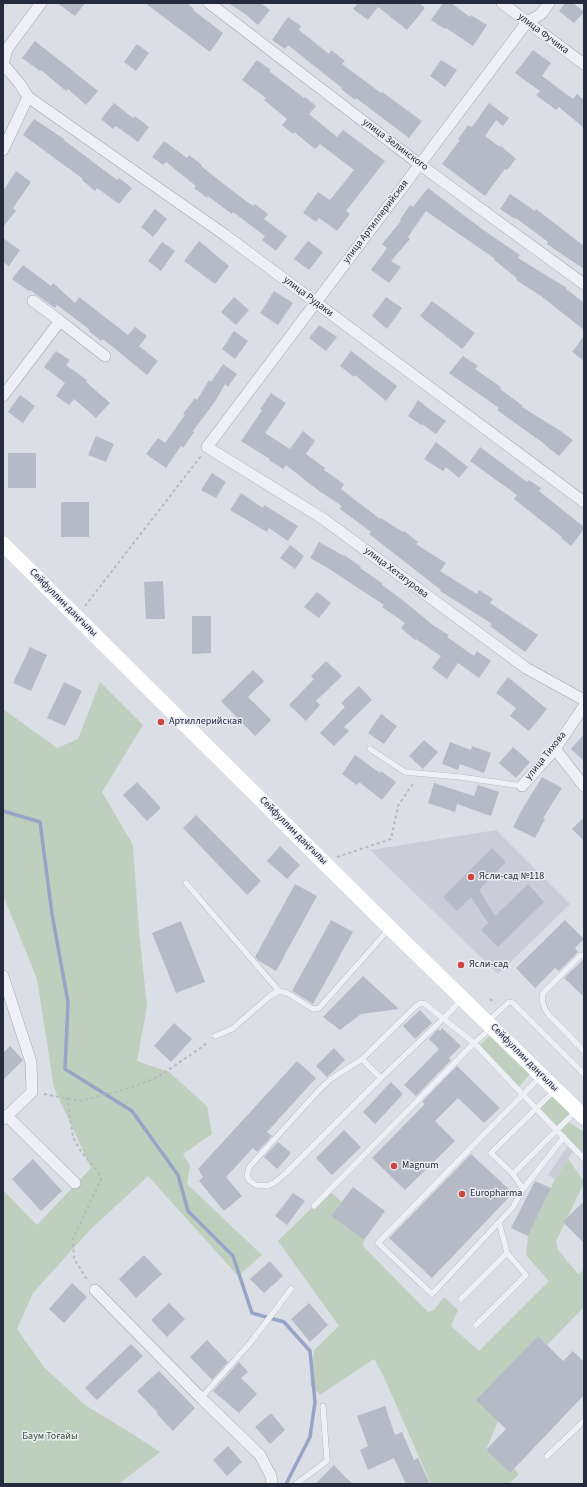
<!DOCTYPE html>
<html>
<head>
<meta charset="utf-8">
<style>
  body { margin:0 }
  #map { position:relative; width:587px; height:1487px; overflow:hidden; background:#dcdee6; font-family:"Source Sans 3",sans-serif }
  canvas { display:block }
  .frame { position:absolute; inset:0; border:4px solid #262a3d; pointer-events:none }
</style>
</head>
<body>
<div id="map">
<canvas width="587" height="1487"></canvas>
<div class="frame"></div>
</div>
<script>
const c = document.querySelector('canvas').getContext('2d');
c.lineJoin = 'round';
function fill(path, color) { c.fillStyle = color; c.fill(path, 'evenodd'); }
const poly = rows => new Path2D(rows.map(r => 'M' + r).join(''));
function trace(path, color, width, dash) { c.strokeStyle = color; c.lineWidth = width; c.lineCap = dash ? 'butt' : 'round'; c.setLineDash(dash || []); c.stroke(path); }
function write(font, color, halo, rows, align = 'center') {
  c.font = font + ' "Source Sans 3",sans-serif'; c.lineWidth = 3; c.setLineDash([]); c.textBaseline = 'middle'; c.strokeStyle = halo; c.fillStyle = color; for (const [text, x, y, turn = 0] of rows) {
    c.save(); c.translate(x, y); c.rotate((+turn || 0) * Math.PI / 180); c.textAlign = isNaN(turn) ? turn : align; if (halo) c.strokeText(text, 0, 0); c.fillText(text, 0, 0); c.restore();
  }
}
const built = poly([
  [496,830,570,904,498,974,370,850],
  [569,1144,574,1150,555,1179,548,1175]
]);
const green = poly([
  [100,682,143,725,102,792,133,845,139,931,147,1006,137,1061,169,1072,207,1106,212,1134,183,1154,190,1166,187,1184,262,1255,238,1276,148,1176,89,1231,33,1293,17,1329,44,1367,85,1405,131,1433,160,1452,119,1484,3,1484,3,1190,37,1225,91,1168,54,1088,37,979,3,895,3,709,57,748,78,739],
  [492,1033,531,1073,518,1088,478,1047],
  [553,1096,570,1113,557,1126,540,1108],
  [569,1122,584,1132,584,1154,560,1130],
  [568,1159,584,1181,584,1183,556,1241,558,1250,578,1274,584,1270,584,1307,547,1345,539,1337,498,1421,486,1450,509,1472,514,1468,519,1474,509,1484,431,1484,382,1373,374,1359,320,1395,310,1384,314,1350,339,1326,278,1241,329,1191,342,1202,331,1216,364,1240,363,1246,428,1312,434,1310,444,1297,458,1310,451,1326,479,1351,549,1281,526,1255,528,1236,555,1179]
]);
const stream = poly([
  [3,811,40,822,52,914,68,1002,65,1069,132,1111,178,1175,188,1211,233,1256,252,1313,284,1322,310,1351,315,1402,310,1437,286,1484]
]);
const building = poly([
  [57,3,85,3,75,16],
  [145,3,187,3,194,9,193,10,223,33,210,52],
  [228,3,260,3,270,10,258,25,245,14],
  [358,3,419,3,425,8,407,30,378,7,368,20,353,9],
  [443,3,451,3,470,17,471,15,487,25,473,46,446,28,445,29,431,20],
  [565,3,573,3,584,12,574,23,559,11],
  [288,17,301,26,299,30,329,54,331,50,345,61,342,64,381,93,382,92,422,121,409,138,356,98,355,100,341,89,342,88,288,45,285,49,272,40],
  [35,41,98,91,86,105,68,89,66,91,41,70,40,71,22,58],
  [137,44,149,53,136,71,124,62],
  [533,50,551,63,542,76,573,99,577,94,584,100,584,128,559,107,556,110,536,95,540,91,515,73],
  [257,60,271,70,269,71,304,98,305,97,316,106,309,114,337,137,343,130,385,161,346,211,350,214,337,231,319,218,316,222,303,213,318,192,330,200,354,170,320,144,315,149,294,132,293,134,282,125,287,119,264,100,266,98,242,80],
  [441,60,457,70,445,87,430,76],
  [114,103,133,118,135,116,149,127,138,142,116,126,113,129,101,119],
  [489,103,509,118,503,126,496,120,485,136,500,147,501,146,516,159,507,170,505,169,485,196,442,164,460,140,458,139,468,125,472,127],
  [34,119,64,139,64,140,117,180,119,178,132,188,119,204,97,188,95,191,82,180,83,179,23,135],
  [164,141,187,158,189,155,202,165,201,166,230,189,253,206,255,204,268,214,264,219,287,236,276,251,262,240,265,236,233,212,232,214,208,196,207,198,194,188,196,186,166,162,163,165,152,157],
  [16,171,31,182,13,208,16,211,3,227,3,191],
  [428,188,482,229,520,255,518,258,567,288,566,289,584,303,584,330,541,296,516,280,517,278,494,260,495,259,426,211,408,237,410,239,391,261,401,267,389,283,371,270,387,248,382,244,401,221,400,220,410,205,413,207],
  [510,194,535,211,536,209,584,246,584,269,547,244,548,242,516,218,515,219,500,209],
  [155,209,167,219,153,237,141,227],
  [3,238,20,250,9,266,3,262],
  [199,241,229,266,215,284,184,261],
  [308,241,323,252,309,270,294,259],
  [162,242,175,251,161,271,148,261],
  [23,265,51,286,53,283,75,303,79,297,128,335,135,327,147,336,139,346,158,361,147,375,103,339,101,341,89,331,90,330,57,305,55,308,30,290,29,291,12,279],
  [274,291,293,303,278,325,260,313],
  [234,297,249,310,236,325,221,312],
  [386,297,402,308,387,329,372,316],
  [432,301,475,333,462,349,420,316],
  [319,325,337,337,326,351,309,338],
  [234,331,248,341,235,359,222,349],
  [584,336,584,361,572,352],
  [56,351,70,360,66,365,87,380,86,382,110,403,96,418,74,399,69,405,56,396,65,383,44,367],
  [351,351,397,386,386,401,355,375,354,377,340,366],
  [463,356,478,366,475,369,501,387,500,389,523,406,522,407,559,430,573,440,559,456,545,445,546,445,497,410,499,408,449,373],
  [223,364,237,374,228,387,225,384,216,400,193,431,194,432,183,448,181,446,166,468,146,454,158,438,165,443,185,415,183,414,195,398,197,400,209,380,211,382],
  [271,393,286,403,265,433,290,449,303,431,315,441,306,454,325,468,324,470,344,484,341,489,380,519,381,518,403,532,404,531,418,542,416,544,446,563,440,571,477,594,479,590,493,599,490,603,538,635,525,652,490,626,492,624,440,591,441,590,369,534,371,532,340,509,342,506,319,491,286,465,283,469,269,460,270,459,241,441,262,410,260,409],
  [20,395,35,406,23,423,8,412],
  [418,400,433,412,446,421,436,434,422,424,421,425,408,416],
  [96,436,114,444,106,462,88,455],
  [436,442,468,467,459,478,446,467,443,471,424,459],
  [480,447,527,482,529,480,541,488,539,491,584,527,584,529,571,546,561,538,562,537,514,499,517,495,470,461],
  [8,453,36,453,36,488,8,488],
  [212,473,226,482,216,498,201,490],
  [241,493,263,508,264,505,298,526,288,541,269,528,267,532,230,510],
  [61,502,89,502,89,537,61,537],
  [319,542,344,556,344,555,361,567,360,568,383,584,382,585,405,602,434,626,449,635,447,637,474,656,477,651,491,661,479,678,458,663,447,679,432,668,441,656,416,639,415,640,401,628,405,623,382,607,384,605,326,567,310,558],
  [290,545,304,556,295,569,280,558],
  [163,581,165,619,146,619,144,582],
  [317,592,331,603,319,618,304,607],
  [192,616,211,616,211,653,192,654],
  [30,647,47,655,31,691,13,683],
  [326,661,342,676,316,701,320,705,306,721,289,705,314,679,311,676],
  [253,670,264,681,248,697,271,720,255,736,221,701],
  [508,677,547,709,529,731,510,716,516,708,496,693],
  [64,682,82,691,65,726,47,718],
  [359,686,372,700,344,727,349,731,334,746,320,733,345,707,341,703],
  [381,714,397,726,384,744,368,733],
  [584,734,584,761,571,749],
  [424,740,438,752,423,769,409,756],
  [450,742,471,750,472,746,491,753,484,773,460,764,458,770,442,764],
  [513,747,530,762,516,778,499,763],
  [355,755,380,773,381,771,396,782,382,800,359,782,357,785,342,774],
  [542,777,562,788,543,818,545,819,535,838,513,827,523,808],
  [137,782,161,808,147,821,123,795],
  [434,783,474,796,478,785,499,792,491,816,457,804,455,812,428,803],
  [196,815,261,881,247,895,183,828],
  [584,817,584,841,572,829],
  [280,846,300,865,287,879,267,861],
  [492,848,506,862,479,890,495,916,528,884,544,902,498,947,481,930,488,923,471,897,457,911,443,897],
  [295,884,317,896,276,971,259,961,255,957],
  [331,920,353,932,313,1004,292,991],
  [565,920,584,939,575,948,578,952,559,971,555,968,535,988,516,968],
  [181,921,205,982,176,993,152,933],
  [584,959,584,997,564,978],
  [363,976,399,1009,361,1014,340,1030,323,1017],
  [420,1010,432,1023,415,1039,403,1026],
  [174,1023,192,1039,171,1062,154,1046],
  [442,1028,461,1046,449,1058,451,1060,416,1096,404,1085,439,1049,429,1039,438,1029,440,1031],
  [10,1046,23,1060,3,1080,3,1053],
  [334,1048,345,1060,327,1077,316,1066],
  [297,1061,316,1078,267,1132,272,1136,257,1152,253,1148,226,1177,242,1196,224,1211,199,1181,203,1177,198,1169],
  [457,1066,500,1108,484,1123,458,1098,435,1121,455,1141,405,1190,372,1158,425,1104,422,1102],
  [391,1082,403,1094,375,1124,363,1112],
  [344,1130,361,1147,332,1175,316,1158],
  [278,1142,291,1153,277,1169,264,1157],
  [471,1154,513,1193,432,1278,389,1238],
  [33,1159,62,1191,41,1211,12,1179],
  [535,1181,551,1188,528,1236,511,1228],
  [353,1187,385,1211,364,1240,331,1216],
  [293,1193,305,1201,287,1225,275,1216],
  [584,1201,584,1243,563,1222],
  [144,1255,162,1274,136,1298,119,1279],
  [270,1261,283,1276,264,1293,250,1279],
  [72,1283,87,1297,64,1323,49,1309],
  [169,1303,185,1319,167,1337,151,1320],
  [309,1303,328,1325,310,1342,291,1319],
  [538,1336,563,1361,573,1351,584,1362,584,1395,510,1473,486,1450,506,1429,476,1400],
  [207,1340,228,1362,212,1380,190,1357],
  [131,1344,143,1356,97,1400,85,1388],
  [239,1362,248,1372,241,1378,257,1394,239,1413,213,1391],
  [159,1371,195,1408,173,1431,157,1414,158,1413,137,1391],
  [385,1406,395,1435,402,1432,414,1460,418,1458,430,1484,406,1484,394,1458,368,1470,360,1450,368,1446,357,1416],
  [271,1413,285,1430,270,1444,255,1427],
  [228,1446,242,1462,227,1476,213,1460],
  [334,1465,342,1474,353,1484,315,1484]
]);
const path = poly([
  [85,606,201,456],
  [337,857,391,839,398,806,414,782],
  [490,999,495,1003],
  [44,1094,80,1101,130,1088,158,1077,199,1049,208,1042],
  [67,1097,73,1137,80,1150,98,1172,101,1179,73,1239,74,1259,88,1281]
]);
const lane = poly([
  [370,749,405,772,460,777,522,786],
  [186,883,279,991],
  [584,955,580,956,543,993,542,1000,545,1009,549,1015,584,1051],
  [487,1022,509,1002,513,1003,584,1074],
  [215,1036,232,1029,270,996,279,991,287,993,313,1009,319,1008,390,928],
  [362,1059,416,1006,421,1003,425,1004,474,1043,584,1159],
  [540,1077,378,1243,432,1294,513,1207,523,1189,564,1137],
  [381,1078,362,1059,331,1079,320,1089,251,1165,249,1168,247,1176,250,1181,256,1185,267,1186,274,1183,286,1173,381,1078,444,1018,462,999],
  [555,1090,491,1153,513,1174,577,1110],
  [513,1174,523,1189],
  [314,1206,474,1043,492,1027],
  [461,1299,507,1253,499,1222],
  [476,1325,526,1275,507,1253],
  [201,1398,251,1342,291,1289],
  [547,1456,584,1421],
  [296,1484,327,1461,323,1406]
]);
const street = poly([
  [209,3,419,164,584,284],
  [502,3,584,64],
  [549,3,541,14,527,22,207,447,322,518,526,668,584,700],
  [28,97,225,235,584,502],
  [3,150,28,97,20,84,3,64,7,49,41,3],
  [33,301,60,321],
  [3,396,60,321,105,356],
  [555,749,584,786],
  [522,786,555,749,584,706],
  [3,976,31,1062,32,1092,7,1116],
  [3,1119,7,1116,75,1183],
  [95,1290,201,1398,260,1455,271,1476,272,1484]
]);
const secondary = poly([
  [3,544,390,928,584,1117]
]);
const markers = [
  [161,722,4,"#ce443f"],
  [471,877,4,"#ce443f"],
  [461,965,4,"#ce443f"],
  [394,1166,4,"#ce443f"],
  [462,1194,4,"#ce443f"]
];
const streetNames = [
  ["улица Фучика",543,34,37],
  ["улица Зелинского",395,145,37],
  ["улица Артиллерийская",376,222,-53],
  ["улица Рудаки",308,297,37],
  ["улица Хетагурова",396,573,37],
  ["Сейфуллин даңғылы",63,603,45],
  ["улица Тихова",546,756,-51],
  ["Сейфуллин даңғылы",293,831,45],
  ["Сейфуллин даңғылы",524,1058,45]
];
const poiNames = [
  ["Артиллерийская",169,722],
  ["Ясли-сад №118",479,877],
  ["Ясли-сад",469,965],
  ["Magnum",402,1166],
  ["Europharma",470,1194]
];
const parkNames = [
  ["Баум Тоғайы",50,1437]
];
fill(built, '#cacdd8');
fill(green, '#bed0bd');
trace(stream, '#96a5c7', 3.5);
fill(building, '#b6b9c6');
trace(lane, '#a2a4b0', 6);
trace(street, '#a2a4b0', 12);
trace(path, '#b7b9c1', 2, [3, 3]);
trace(lane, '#eff0f5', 5.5);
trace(street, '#eff0f5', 11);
trace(secondary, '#fff', 15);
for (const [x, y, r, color] of markers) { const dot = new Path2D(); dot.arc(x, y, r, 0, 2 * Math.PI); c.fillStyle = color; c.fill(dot); trace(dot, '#ebedf4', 1.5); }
write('10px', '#262a3d', '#ebedf4', streetNames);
write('10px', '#262a3d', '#ebedf4', poiNames, 'left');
write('10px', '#335833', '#ebedf4', parkNames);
</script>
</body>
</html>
